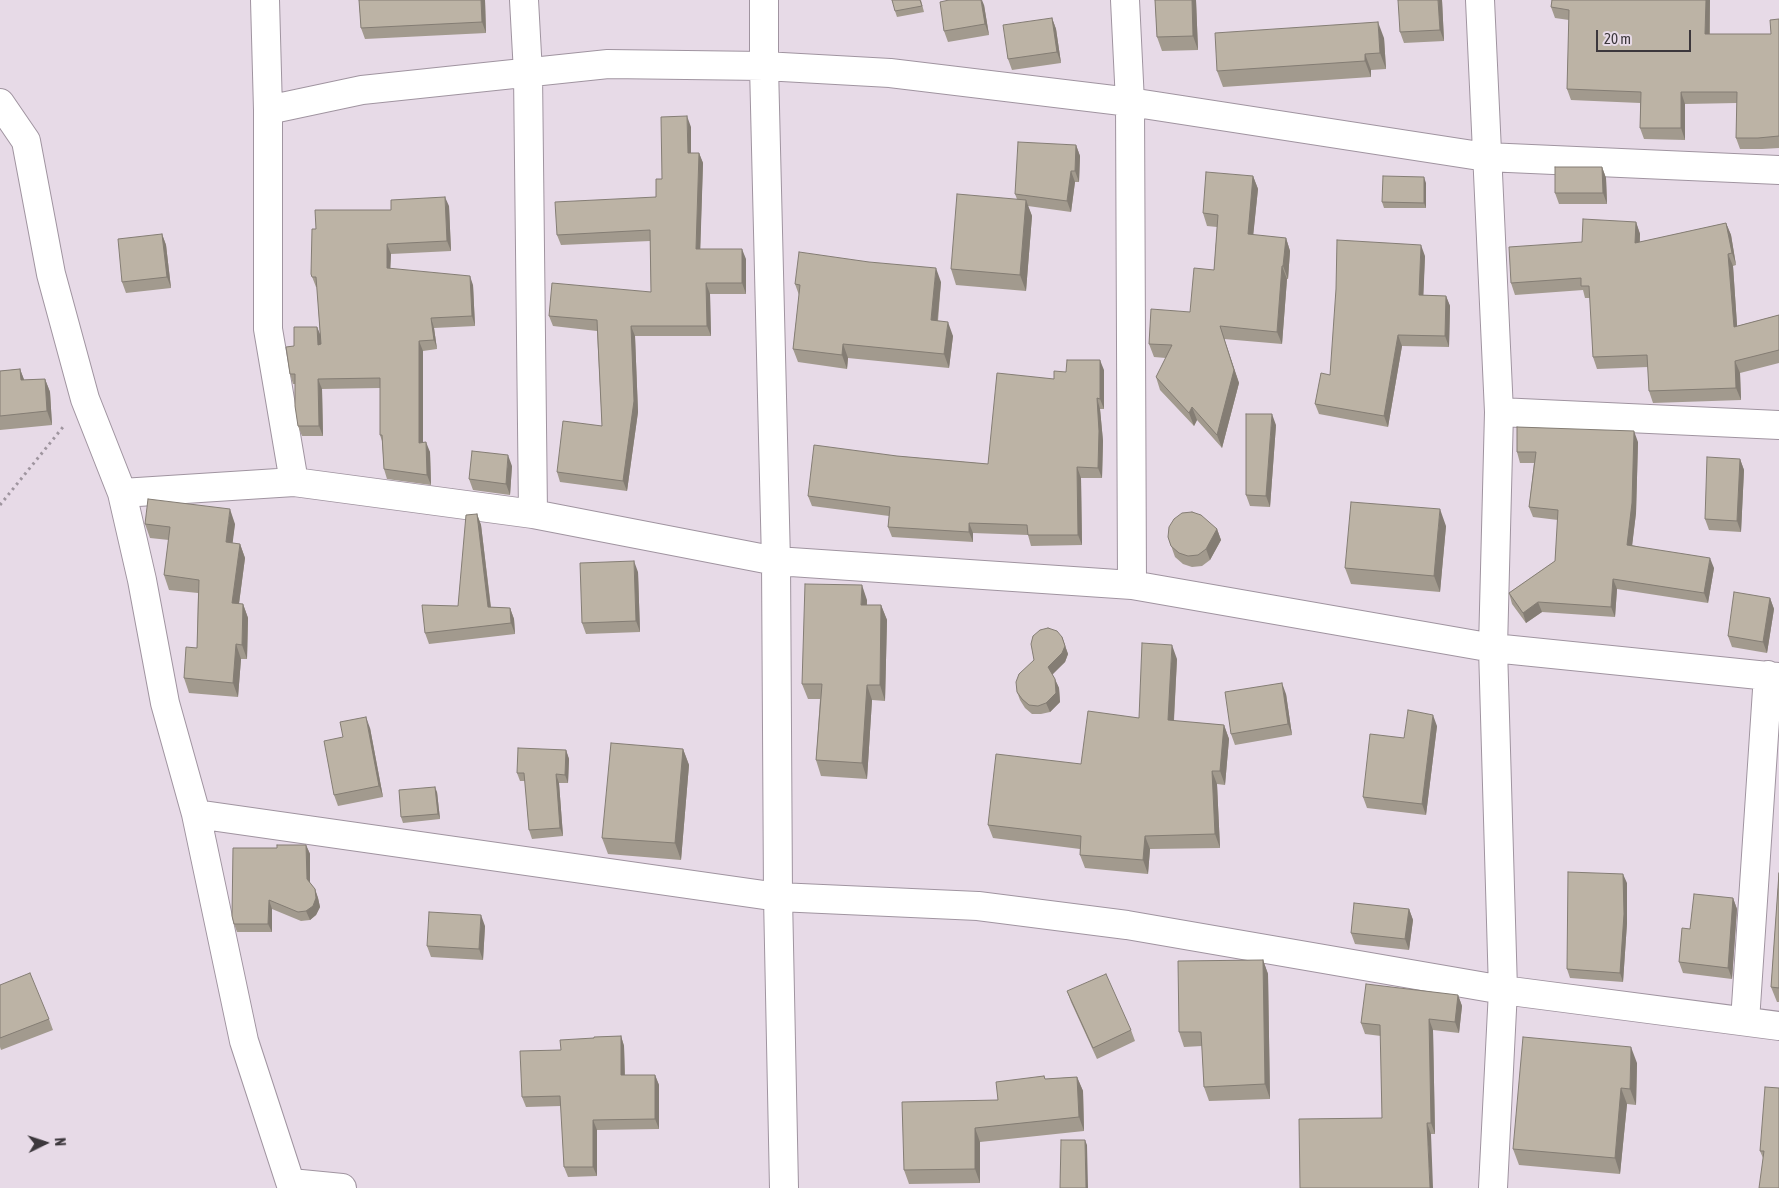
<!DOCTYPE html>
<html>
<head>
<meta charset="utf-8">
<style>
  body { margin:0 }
  #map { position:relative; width:1779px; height:1188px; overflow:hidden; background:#e7dae7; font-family:"Asap Condensed",sans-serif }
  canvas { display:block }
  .north { position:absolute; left:20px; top:1118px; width:50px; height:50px; -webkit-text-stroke:4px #e7dae7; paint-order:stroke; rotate:86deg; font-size:14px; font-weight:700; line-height:20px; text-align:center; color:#3c373c }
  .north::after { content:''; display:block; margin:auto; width:18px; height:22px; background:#3c373c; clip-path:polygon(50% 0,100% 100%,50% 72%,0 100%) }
  .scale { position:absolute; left:1596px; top:30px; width:95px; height:22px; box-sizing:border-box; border:2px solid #3c373c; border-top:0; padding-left:6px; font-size:15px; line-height:18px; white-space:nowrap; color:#3c373c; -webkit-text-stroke:4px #e7dae7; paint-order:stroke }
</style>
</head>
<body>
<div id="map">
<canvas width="1779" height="1188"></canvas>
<div class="north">N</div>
<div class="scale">20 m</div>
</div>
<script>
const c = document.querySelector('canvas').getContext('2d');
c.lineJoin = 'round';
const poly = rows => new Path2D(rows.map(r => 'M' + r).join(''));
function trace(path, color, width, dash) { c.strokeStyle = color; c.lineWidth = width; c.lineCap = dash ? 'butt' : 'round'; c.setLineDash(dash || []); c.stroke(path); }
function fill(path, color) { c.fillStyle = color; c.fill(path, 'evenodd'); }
const path = poly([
  [0,505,63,427]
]);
const minor = poly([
  [265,0,268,110,268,329,294,482],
  [524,0,528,73,533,514],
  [1125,0,1130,102,1132,585],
  [1480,0,1499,412,1493,648,1503,990,1493,1188],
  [0,103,26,141,51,274,85,399,122,493,142,580,165,703,196,814,244,1041,292,1188],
  [268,110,362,90,608,64,764,66,890,73,1130,102,1486,157,1779,170],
  [1499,412,1779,425],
  [122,493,294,482,533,514,776,561,1132,585,1493,648,1779,677],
  [196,814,778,897,776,561,764,66,764,0],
  [1745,1021,1768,675],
  [291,1183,342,1188],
  [784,1188,778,897,978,906,1127,925,1503,990,1779,1026]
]);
const wall = poly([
  [359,0,485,0,486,33,365,39,361,28],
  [921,0,924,12,897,17,895,11],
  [1155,0,1196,0,1198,50,1162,51,1157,37],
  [1442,0,1444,41,1404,43,1400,32],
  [1552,0,1710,0,1710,34,1771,34,1779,19,1779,148,1762,149,1740,149,1736,138,1737,103,1685,104,1685,140,1644,139,1640,128,1640,103,1571,100,1567,89,1569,20,1555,18,1551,7],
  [984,5,989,35,948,42,944,31],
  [1052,18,1056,29,1061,63,1012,70,1008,59],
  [1384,38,1386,69,1371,70,1371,77,1223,87,1217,71],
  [691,127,691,153,699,153,703,163,700,249,746,259,746,294,710,294,711,336,635,336,638,412,627,491,560,482,557,472,602,426,597,331,553,326,549,316,651,292,650,241,561,245,557,235,656,197,662,179],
  [1076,145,1080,156,1079,182,1075,182,1071,212,1028,206,1032,216,1026,291,956,285,951,269,1017,199,1015,194],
  [1602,167,1606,178,1607,204,1559,204,1555,193],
  [1253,176,1258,189,1253,235,1286,238,1290,251,1288,279,1287,279,1282,344,1224,339,1239,383,1222,448,1197,420,1194,426,1160,390,1156,377,1166,358,1154,357,1149,344,1190,312,1214,270,1217,227,1207,226,1203,213],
  [1426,183,1426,208,1384,208,1382,202],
  [449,206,451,251,391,254,390,268,473,285,475,326,434,328,437,349,423,351,423,443,430,452,431,485,387,479,384,469,382,441,380,435,380,388,322,389,323,436,302,436,298,426,295,384,293,384,290,374,294,346,317,327,320,334,317,287,316,287,311,274,316,229,391,210],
  [1636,222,1640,234,1640,242,1726,223,1731,235,1736,265,1733,266,1737,326,1779,315,1779,363,1740,373,1741,400,1653,403,1649,391,1648,367,1597,369,1593,357,1590,298,1585,298,1583,290,1515,295,1511,283,1582,242],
  [162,234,166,245,171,288,126,293,122,282],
  [1425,256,1423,295,1446,296,1450,306,1449,347,1402,346,1388,427,1319,414,1315,404,1330,375],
  [941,282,938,321,953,336,949,368,848,358,847,369,798,362,793,349,799,295,795,284],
  [20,369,24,380,45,379,50,392,52,425,0,430,0,371],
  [1104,370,1104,409,1100,409,1103,441,1102,478,1081,478,1082,545,1031,546,1028,535,973,533,973,542,892,537,888,527,889,516,812,506,808,496,897,456,988,464,1054,379,1066,372],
  [1276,425,1270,507,1250,506,1246,495],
  [1638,442,1636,513,1632,545,1714,568,1708,603,1617,589,1615,617,1542,612,1526,623,1512,604,1509,593,1555,561,1558,520,1533,517,1529,507,1534,463,1520,463,1517,452],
  [1740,459,1744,470,1741,532,1709,530,1705,519],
  [512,466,510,495,473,490,469,479],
  [477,514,481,525,491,607,510,608,514,619,515,634,429,644,425,633,458,606],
  [145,524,235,524,232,543,240,544,245,558,239,604,243,604,248,618,247,659,241,659,238,697,189,693,184,678,197,648,198,593,169,590,164,575,169,540,150,538],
  [1446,526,1440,592,1351,584,1345,568],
  [1217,529,1221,540,1210,560,1202,566,1192,567,1183,564,1175,557,1168,537],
  [638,572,640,632,586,634,582,623],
  [1770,598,1774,609,1767,653,1732,647,1728,636],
  [867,600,867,605,881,605,887,620,885,701,872,700,867,779,821,776,816,760,820,699,808,699,802,684],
  [1062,637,1068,654,1065,662,1052,674,1059,688,1060,702,1050,712,1041,714,1032,714,1025,708,1020,700,1017,692,1034,660],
  [1177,659,1174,721,1224,725,1229,739,1225,785,1217,784,1220,848,1150,849,1148,874,1085,868,1080,855,1080,849,993,838,988,825,1081,764,1139,718],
  [1286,694,1292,735,1235,745,1231,734],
  [1437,726,1426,815,1367,808,1363,797,1404,738],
  [370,728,383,797,338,806,334,795,343,737],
  [683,749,689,765,681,860,608,854,602,838],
  [566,750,569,759,568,783,559,783,563,836,532,839,529,830,525,781,520,781,517,773],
  [437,792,440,819,403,823,401,817],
  [306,845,310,854,310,883,315,889,318,898,320,907,316,915,310,920,301,921,272,909,272,932,237,932,234,924,277,848],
  [1779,873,1779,1002,1777,1002,1771,987],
  [1627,883,1627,923,1623,982,1570,978,1567,969],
  [1733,898,1737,909,1732,979,1683,973,1679,962,1690,929],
  [1409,909,1413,920,1409,950,1355,944,1351,933],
  [485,926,483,960,431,957,427,946],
  [1263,960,1268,974,1270,1099,1209,1101,1204,1087,1202,1046,1184,1047,1179,1032],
  [0,985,49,1019,53,1030,1,1050,0,1047],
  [1067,991,1131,1030,1135,1041,1097,1059,1071,1002],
  [1458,995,1462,1006,1459,1033,1433,1030,1435,1134,1431,1134,1382,1118,1381,1036,1365,1034,1361,1023],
  [621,1036,624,1046,625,1075,655,1075,659,1085,659,1129,597,1130,597,1176,568,1177,564,1167,561,1106,526,1107,522,1097,594,1038],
  [1637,1063,1636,1105,1627,1104,1620,1174,1519,1165,1513,1149],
  [1044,1076,1045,1079,1077,1077,1083,1091,1084,1131,980,1142,980,1183,909,1184,904,1170,998,1100],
  [1779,1088,1763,1158,1760,1151]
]);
const shadedWall = poly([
  [481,0,485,0,486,33,482,22],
  [981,0,982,0,984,5,989,35,985,24],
  [1192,0,1196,0,1198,50,1193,36],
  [1438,0,1442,0,1444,41,1440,30],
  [1706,0,1710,0,1709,45,1705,34],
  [1052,18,1056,29,1061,63,1057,52],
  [1378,22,1384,38,1386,69,1380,53],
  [1365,54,1371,70,1371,77,1365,61],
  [1681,92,1685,104,1685,140,1681,128],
  [687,116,691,127,691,164,688,153],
  [1076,145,1080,156,1079,182,1075,171],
  [699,153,703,163,700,259,696,249],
  [1602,167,1606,178,1607,204,1603,193],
  [1071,171,1075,182,1071,212,1067,201],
  [1253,176,1258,189,1252,247,1248,234],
  [1424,177,1426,183,1426,208,1424,203],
  [445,197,449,206,451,251,447,241],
  [1026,200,1032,216,1026,291,1020,275],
  [1636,222,1640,234,1639,255,1635,243],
  [1726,223,1731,235,1736,265,1732,253],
  [162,234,166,245,171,288,167,277],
  [1286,238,1290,251,1288,279,1283,266],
  [387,244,391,254,390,278,387,268],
  [1421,245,1425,256,1423,306,1419,295],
  [742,249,746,259,746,294,742,283],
  [1728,254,1733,266,1738,339,1734,327],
  [1282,266,1287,279,1282,344,1277,332],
  [936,268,941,282,936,334,931,320],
  [470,276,473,285,475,326,472,316],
  [706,283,710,294,711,336,707,326],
  [1446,296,1450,306,1449,347,1445,336],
  [431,318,434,328,437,349,434,340],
  [948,322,953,336,949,368,944,354],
  [631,326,635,336,638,412,627,491,623,481],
  [1220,326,1239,383,1222,448,1217,435],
  [317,327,321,337,321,354,318,345],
  [1398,335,1402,346,1388,427,1384,416],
  [419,341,423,351,423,453,419,443],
  [843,344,848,358,847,369,842,355],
  [1100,360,1104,370,1104,409,1100,399],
  [1735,361,1740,373,1741,400,1736,388],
  [20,369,25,382,21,380],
  [45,379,50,392,52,425,47,411],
  [318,379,322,389,323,436,319,426],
  [1097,398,1100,409,1103,441,1102,478,1098,468],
  [1192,407,1197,420,1194,426,1189,413],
  [1272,414,1276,425,1270,507,1266,496],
  [1634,431,1638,442,1636,513,1631,555,1627,545],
  [426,442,430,452,431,485,427,475],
  [508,455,512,466,510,495,506,484],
  [1740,459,1744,470,1741,532,1737,521],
  [1077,467,1081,478,1082,545,1078,535],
  [230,509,235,524,231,556,226,542],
  [1440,509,1446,526,1440,592,1434,576],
  [477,514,481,525,492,618,488,607],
  [969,523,973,533,973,542,969,532],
  [1217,529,1221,540,1210,560,1206,549],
  [240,544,245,558,237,618,232,603],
  [1710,558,1714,568,1708,603,1704,593],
  [634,561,638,572,640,632,636,621],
  [1613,579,1617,589,1615,617,1611,607],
  [862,585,867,600,866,620,861,605],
  [1770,598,1774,609,1767,653,1763,642],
  [1538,602,1542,612,1526,623,1523,613],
  [243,604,248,618,247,659,242,645],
  [881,605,887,620,885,701,880,685],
  [510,608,514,619,515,634,511,623],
  [1062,637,1068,654,1065,662,1051,676,1048,667],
  [236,644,241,659,238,697,233,683],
  [1172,645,1177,659,1173,734,1168,720],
  [1055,679,1059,688,1060,702,1050,712,1046,703],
  [1282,683,1286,694,1292,735,1288,724],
  [867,685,872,700,867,779,862,763],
  [1433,715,1437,726,1426,815,1422,804],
  [366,717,370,728,383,797,379,786],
  [1224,725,1229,739,1225,785,1220,771],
  [683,749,689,765,681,860,675,843],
  [566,750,569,759,568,783,565,775],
  [1212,771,1217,784,1220,848,1215,834],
  [556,774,559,783,563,836,560,828],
  [435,787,437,792,440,819,438,814],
  [1145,836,1150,849,1148,874,1143,860],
  [306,845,310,854,310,888,307,879],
  [1623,874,1627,883,1627,923,1623,982,1620,973],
  [315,889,318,898,320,907,316,915,310,920,306,911],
  [1733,898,1737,909,1732,979,1728,968],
  [269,900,272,909,272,932,268,924],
  [1409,909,1413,920,1409,950,1405,939],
  [481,915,485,926,483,960,479,949],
  [1263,960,1268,974,1270,1099,1265,1084],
  [1458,995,1462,1006,1459,1033,1455,1022],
  [1429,1019,1433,1030,1435,1134,1431,1123],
  [621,1036,624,1046,625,1085,621,1075],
  [1631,1047,1637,1063,1636,1105,1630,1089],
  [655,1075,659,1085,659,1129,655,1119],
  [1077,1077,1083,1091,1084,1131,1079,1117],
  [1621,1088,1627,1104,1620,1174,1615,1158],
  [593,1120,597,1130,597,1176,593,1167],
  [1427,1123,1431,1134,1433,1188,1430,1188],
  [975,1128,980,1142,980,1183,975,1169],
  [1085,1140,1087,1145,1088,1188,1086,1188]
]);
const building = poly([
  [359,0,481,0,482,22,361,28,359,0],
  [892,0,920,0,922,6,895,11,892,0],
  [949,0,981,0,985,24,944,31,940,2,949,0],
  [1155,0,1192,0,1193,36,1157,37,1155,0],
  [1398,0,1438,0,1440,30,1400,32,1398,0],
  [1552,0,1706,0,1705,34,1771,34,1770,20,1779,19,1779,136,1758,138,1736,138,1737,92,1681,92,1681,128,1640,128,1641,92,1567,89,1569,10,1551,7,1552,0],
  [1052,18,1057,52,1008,59,1003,25,1052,18],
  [1378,22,1380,53,1365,54,1365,61,1217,71,1215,33,1378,22],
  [687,116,688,153,699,153,696,249,742,249,742,283,706,283,707,326,631,326,634,401,623,481,557,472,563,421,602,426,597,320,549,316,552,283,651,292,650,230,557,235,555,202,656,197,656,179,662,179,661,117,687,116],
  [1018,142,1076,145,1075,171,1071,171,1067,201,1015,194,1018,142],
  [1555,167,1602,167,1603,193,1555,193,1555,167],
  [1206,172,1253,176,1248,234,1286,238,1283,266,1282,266,1277,332,1220,326,1234,370,1217,435,1192,407,1189,413,1156,377,1172,345,1149,344,1151,309,1190,312,1194,268,1214,270,1218,215,1203,213,1206,172],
  [1383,176,1424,177,1424,203,1382,202,1383,176],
  [957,194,1026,200,1020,275,951,269,957,194],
  [445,197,447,241,387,244,387,268,470,276,472,316,431,318,434,340,419,341,419,443,426,442,427,475,384,469,382,435,380,435,380,378,318,379,319,426,298,426,295,406,295,374,290,374,286,347,294,346,294,327,317,327,318,345,321,344,316,277,312,277,311,274,312,229,316,229,315,210,391,210,391,200,445,197],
  [1583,219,1636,222,1635,243,1726,223,1732,253,1728,254,1734,327,1779,315,1779,350,1735,361,1736,388,1649,391,1647,355,1593,357,1589,286,1581,286,1581,278,1511,283,1509,247,1582,242,1583,219],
  [162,234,167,277,122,282,118,239,162,234],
  [1337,240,1421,245,1419,295,1446,296,1445,336,1398,335,1384,416,1315,404,1321,373,1330,375,1336,289,1337,240],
  [799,252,869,262,936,268,931,320,948,322,944,354,843,344,842,355,793,349,800,285,795,284,799,252],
  [1067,360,1100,360,1100,399,1097,398,1099,431,1098,468,1077,467,1078,535,1028,535,1027,525,969,523,969,532,888,527,890,507,808,496,814,445,897,456,988,464,997,373,1054,379,1054,371,1066,372,1067,360],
  [20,369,21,380,45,379,47,411,0,416,0,371,20,369],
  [1246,414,1272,414,1266,496,1246,495,1246,414],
  [1517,427,1634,431,1632,503,1627,545,1710,558,1704,593,1613,579,1611,607,1538,602,1523,613,1509,593,1555,561,1558,510,1529,507,1536,452,1517,452,1517,427],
  [472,451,508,455,506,484,469,479,472,451],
  [1707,457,1740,459,1737,521,1705,519,1707,457],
  [148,499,230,509,226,542,240,544,232,603,243,604,242,645,236,644,233,683,184,678,186,647,197,648,199,580,164,575,170,527,145,524,148,499],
  [1351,502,1440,509,1434,576,1345,568,1351,502],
  [1192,512,1201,515,1217,529,1206,549,1198,555,1188,556,1179,553,1171,546,1168,537,1169,527,1174,519,1182,513,1192,512],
  [477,514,488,607,510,608,511,623,425,633,422,605,458,606,466,515,477,514],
  [634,561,636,621,582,623,580,563,634,561],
  [805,584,862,585,861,605,881,605,880,685,867,685,862,763,816,760,822,684,802,684,805,584],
  [1734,592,1770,598,1763,642,1728,636,1734,592],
  [1048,628,1057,631,1062,637,1065,646,1062,653,1048,667,1055,679,1056,693,1046,703,1038,706,1029,705,1022,699,1017,692,1016,682,1019,674,1034,660,1031,644,1033,636,1040,630,1048,628],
  [1142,643,1172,645,1168,720,1224,725,1220,771,1212,771,1215,834,1145,836,1143,860,1080,855,1081,836,988,825,996,754,1081,764,1088,711,1139,718,1142,643],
  [1282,683,1288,724,1231,734,1225,692,1282,683],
  [1408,710,1433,715,1422,804,1363,797,1370,734,1404,738,1408,710],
  [366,717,379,786,334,795,324,741,343,737,340,722,366,717],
  [611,743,683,749,675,843,602,838,611,743],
  [518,748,566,750,565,775,556,774,560,828,529,830,524,773,517,773,518,748],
  [435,787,438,814,401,817,399,790,435,787],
  [277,845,306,845,307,879,315,889,316,898,313,906,306,911,298,912,269,900,268,924,234,924,232,916,233,848,277,848,277,845],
  [1568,872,1623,874,1624,914,1620,973,1567,969,1568,872],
  [1779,873,1779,988,1771,987,1779,873],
  [1694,894,1733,898,1728,968,1679,962,1682,928,1690,929,1694,894],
  [1354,903,1409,909,1405,939,1351,933,1354,903],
  [429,912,481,915,479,949,427,946,429,912],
  [1263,960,1265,1084,1204,1087,1201,1032,1179,1032,1178,961,1263,960],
  [30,973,49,1019,0,1038,0,985,30,973],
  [1106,974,1131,1030,1093,1048,1067,991,1106,974],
  [1366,984,1458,995,1455,1022,1429,1019,1431,1123,1427,1123,1430,1188,1300,1188,1299,1119,1382,1118,1380,1025,1361,1023,1366,984],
  [621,1036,621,1075,655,1075,655,1119,593,1120,593,1167,564,1167,560,1096,522,1097,520,1051,561,1050,560,1040,594,1038,594,1037,621,1036],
  [1523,1037,1631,1047,1630,1089,1621,1088,1615,1158,1513,1149,1523,1037],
  [1044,1076,1045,1079,1077,1077,1079,1117,975,1128,975,1169,904,1170,902,1102,998,1100,996,1082,1044,1076],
  [1765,1087,1779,1088,1779,1188,1759,1188,1764,1151,1760,1151,1765,1087],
  [1061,1140,1085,1140,1086,1188,1060,1188,1061,1140]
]);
trace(minor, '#a094a0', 30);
trace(path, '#9f959f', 3, [2.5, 4]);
trace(minor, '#fff', 28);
fill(wall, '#a29a8e');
fill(shadedWall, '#847d74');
fill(building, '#bcb3a5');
trace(building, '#847d74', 1);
</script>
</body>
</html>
